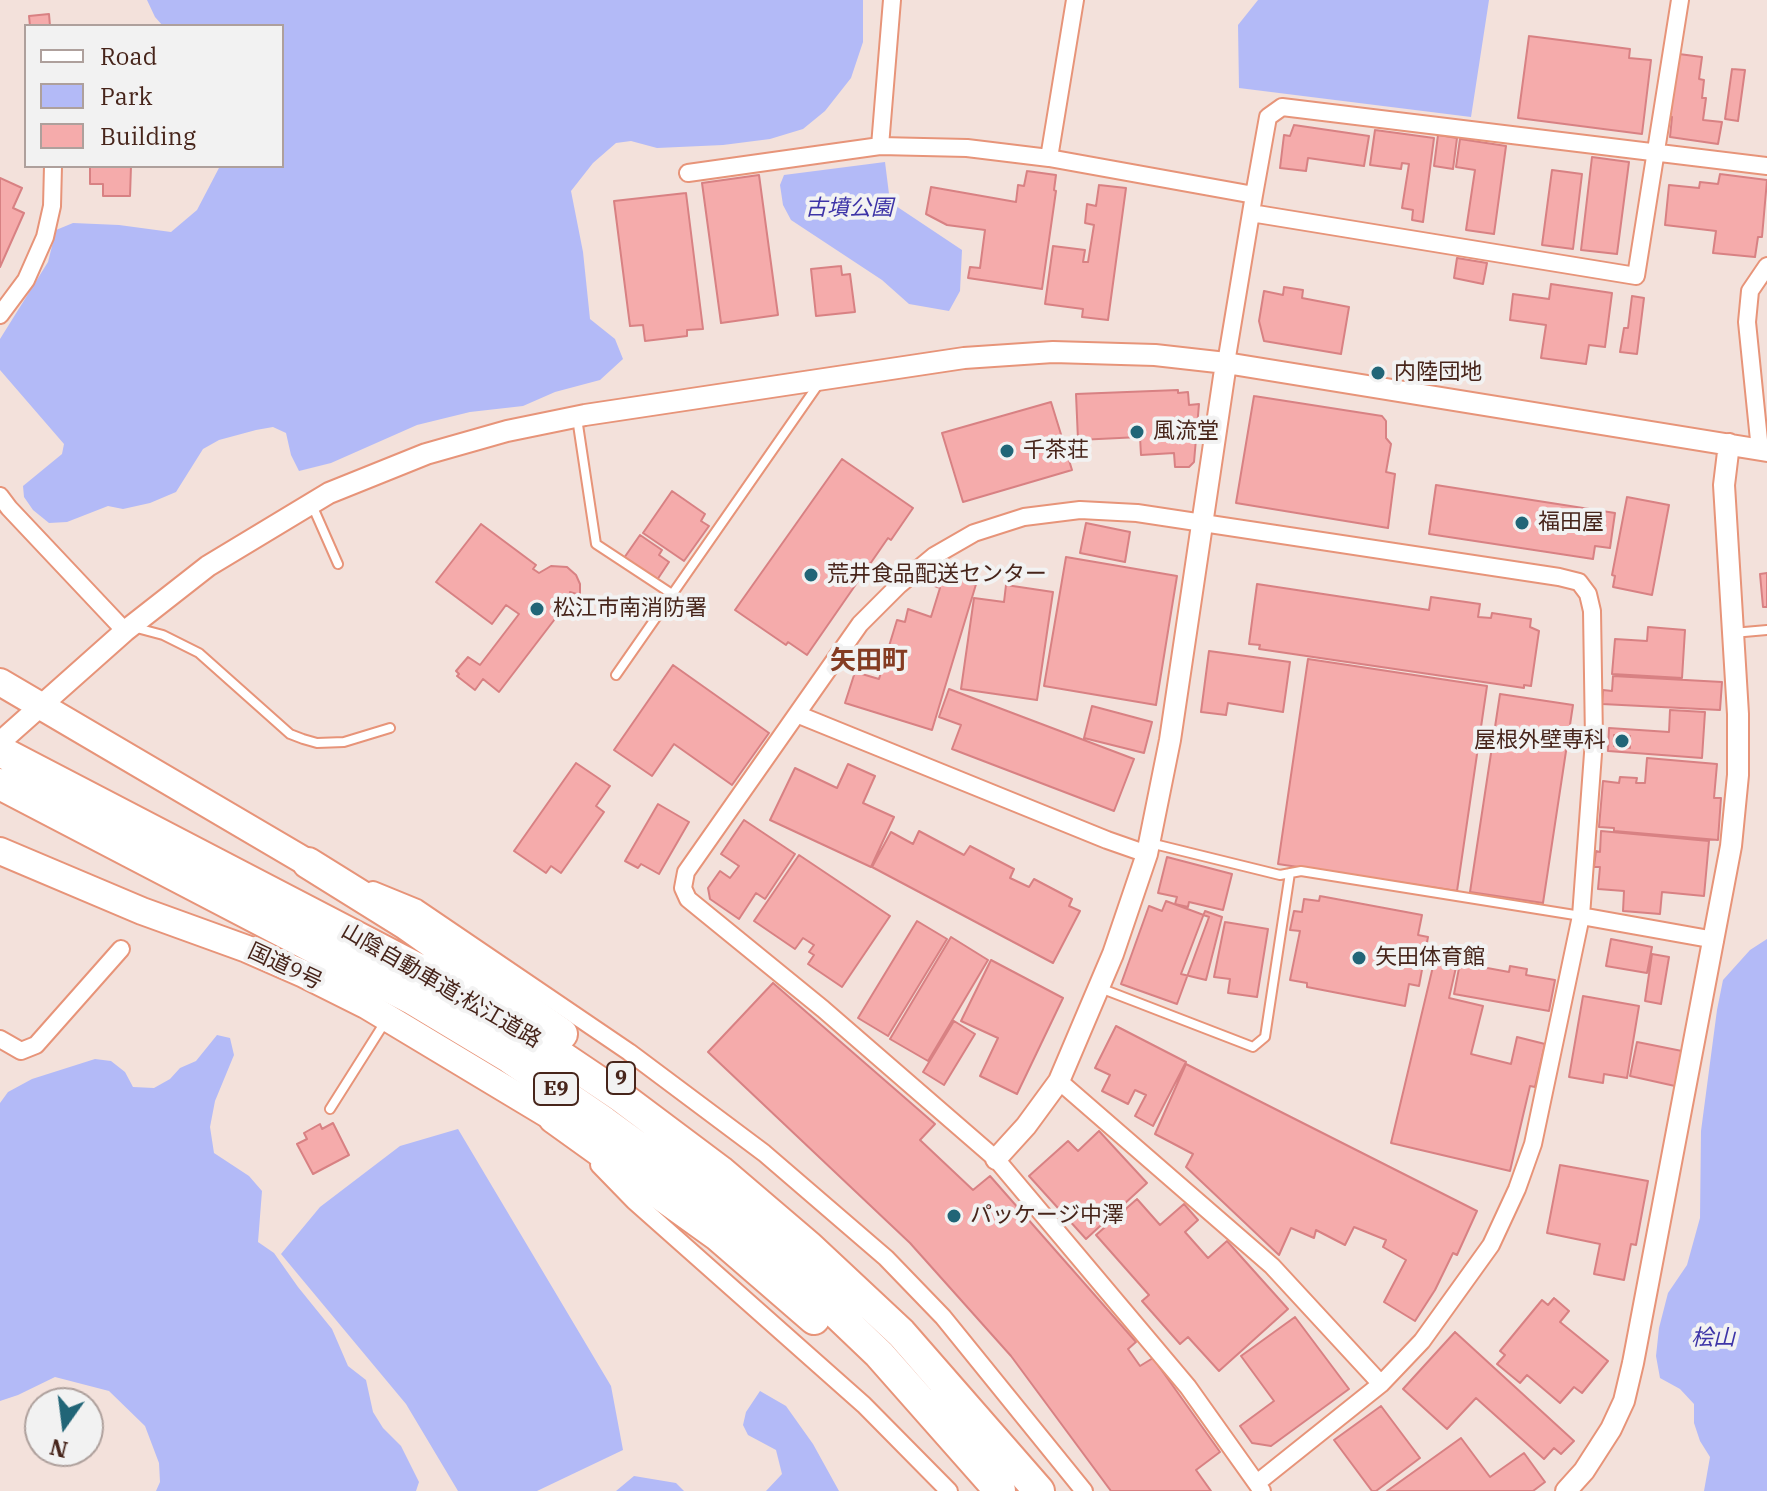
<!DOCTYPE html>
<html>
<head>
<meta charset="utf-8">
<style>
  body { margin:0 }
  #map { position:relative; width:1767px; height:1491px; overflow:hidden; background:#f3e1db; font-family:"IBM Plex Serif",serif }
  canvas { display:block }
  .legend { position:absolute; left:24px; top:24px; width:260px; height:144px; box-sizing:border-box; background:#f2f2f2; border:2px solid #aea09c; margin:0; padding:10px 14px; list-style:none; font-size:24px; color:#47251b }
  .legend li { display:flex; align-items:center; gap:16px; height:40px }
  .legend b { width:40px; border:2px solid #aea09c }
  .north { position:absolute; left:24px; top:1387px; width:80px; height:80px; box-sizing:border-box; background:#f2f2f2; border:2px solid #aea09c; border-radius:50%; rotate:194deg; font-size:22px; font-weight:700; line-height:32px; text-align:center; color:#47251b }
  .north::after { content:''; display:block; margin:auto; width:28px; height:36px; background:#216577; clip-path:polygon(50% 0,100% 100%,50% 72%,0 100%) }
</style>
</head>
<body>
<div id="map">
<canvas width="1767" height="1491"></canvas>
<ul class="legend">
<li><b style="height:10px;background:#fff"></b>Road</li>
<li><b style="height:22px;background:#b3baf7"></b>Park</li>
<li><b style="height:22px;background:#f5abab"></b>Building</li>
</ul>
<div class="north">N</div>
</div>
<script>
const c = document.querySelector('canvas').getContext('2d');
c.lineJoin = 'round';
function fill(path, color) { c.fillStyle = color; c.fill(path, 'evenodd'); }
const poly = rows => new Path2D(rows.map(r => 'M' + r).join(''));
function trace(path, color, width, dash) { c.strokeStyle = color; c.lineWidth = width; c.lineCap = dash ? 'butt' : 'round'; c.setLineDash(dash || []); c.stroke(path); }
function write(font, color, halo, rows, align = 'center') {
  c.font = font + ' "IBM Plex Serif","Noto Sans JP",serif'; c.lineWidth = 8; c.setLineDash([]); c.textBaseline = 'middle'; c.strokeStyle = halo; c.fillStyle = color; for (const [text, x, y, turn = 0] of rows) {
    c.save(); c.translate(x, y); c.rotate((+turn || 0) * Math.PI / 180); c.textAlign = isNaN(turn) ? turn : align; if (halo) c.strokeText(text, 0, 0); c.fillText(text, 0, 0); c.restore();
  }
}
const green = poly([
  [147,0,863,0,863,42,851,78,825,111,803,129,770,139,723,145,657,148,631,141,616,143,593,163,571,191,583,252,590,319,615,339,623,359,600,380,555,392,523,406,470,412,417,425,331,463,299,471,291,455,286,433,273,427,256,430,219,440,203,449,176,492,150,503,123,509,108,506,67,522,49,523,33,510,24,497,23,486,62,454,64,444,0,370,0,339,48,262,56,230,73,223,119,225,171,232,197,210,220,166,282,166,282,26,163,26,155,17],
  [1258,0,1489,0,1471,117,1239,88,1238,25],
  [885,162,890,202,962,250,960,291,949,311,909,304,882,280,791,220,783,205,780,185,784,175],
  [1767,939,1767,1491,1704,1491,1710,1457,1700,1441,1694,1423,1694,1404,1680,1389,1660,1378,1656,1356,1659,1328,1668,1293,1687,1265,1700,1218,1701,1131,1717,1010,1723,980,1750,950],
  [217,1035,230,1038,234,1055,215,1101,210,1127,214,1153,249,1176,262,1191,258,1242,274,1253,298,1287,332,1329,348,1366,366,1380,373,1412,383,1428,401,1446,419,1482,416,1491,156,1491,160,1482,159,1463,145,1426,109,1391,55,1377,18,1395,0,1401,0,1103,8,1092,32,1079,95,1059,111,1061,125,1072,133,1087,154,1088,170,1079,180,1068,196,1061],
  [458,1129,611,1386,623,1450,537,1491,458,1491,406,1404,281,1254,320,1207,400,1146],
  [760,1391,786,1406,813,1444,839,1491,766,1491,782,1474,776,1450,748,1435,743,1425,746,1412],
  [634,1476,676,1483,684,1491,616,1491]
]);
const building = poly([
  [49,14,50,26,30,26,29,16,49,14],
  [1529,36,1630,49,1629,58,1651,60,1642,134,1518,118,1529,36],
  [1679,54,1702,57,1699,79,1704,80,1702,98,1706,98,1703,120,1722,122,1718,144,1670,137,1672,117,1670,117,1679,54],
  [1732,69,1745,70,1738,121,1725,119,1732,69],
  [1294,125,1369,136,1364,166,1308,158,1306,171,1280,168,1284,135,1290,136,1294,125],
  [1375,130,1434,138,1423,222,1412,220,1413,210,1402,208,1409,164,1402,163,1401,169,1370,165,1375,130],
  [1438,135,1457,138,1453,169,1434,166,1438,135],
  [1460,139,1506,146,1494,234,1466,230,1475,170,1456,167,1460,139],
  [1592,157,1629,162,1617,254,1581,250,1592,157],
  [90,166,131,166,130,196,103,196,103,184,90,184,90,166],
  [1552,170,1582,174,1573,249,1542,245,1552,170],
  [1027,171,1056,175,1054,190,1056,191,1042,289,968,278,970,267,980,268,985,230,947,225,926,214,931,187,1016,202,1018,185,1024,186,1027,171],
  [1720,174,1767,180,1762,237,1758,237,1755,257,1713,253,1716,231,1665,225,1669,185,1699,188,1700,182,1718,184,1720,174],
  [759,175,778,315,721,323,702,183,759,175],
  [0,178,22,188,13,208,24,213,0,267,0,178],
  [1099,185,1126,188,1108,320,1082,317,1083,309,1045,304,1053,246,1085,250,1083,262,1088,262,1094,225,1085,223,1087,204,1096,206,1099,185],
  [686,193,703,329,687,330,687,336,645,341,643,325,630,326,614,201,686,193],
  [1457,258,1487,263,1483,284,1454,278,1457,258],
  [841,266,842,275,850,274,855,312,816,316,811,269,841,266],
  [1551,284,1612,293,1605,347,1589,345,1586,364,1541,358,1546,325,1510,320,1513,294,1549,299,1551,284],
  [1284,287,1303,290,1302,298,1349,307,1341,354,1264,341,1259,321,1264,291,1283,295,1284,287],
  [1632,296,1644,298,1637,354,1620,352,1624,328,1628,328,1632,296],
  [1178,390,1178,393,1188,392,1189,405,1199,404,1194,462,1189,467,1175,467,1174,453,1141,455,1140,437,1078,440,1076,394,1178,390],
  [1254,396,1382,416,1386,421,1386,438,1391,444,1386,472,1395,474,1388,528,1236,503,1254,396],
  [1051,402,1072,470,963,502,942,433,1051,402],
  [842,459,913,508,891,540,888,538,807,655,788,642,786,645,735,610,842,459],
  [1436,485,1615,513,1610,548,1595,546,1593,559,1429,534,1436,485],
  [672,491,705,514,701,521,709,526,684,561,643,533,672,491],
  [1627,497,1669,505,1652,595,1613,587,1615,576,1612,575,1627,497],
  [1086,523,1130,532,1125,562,1080,553,1086,523],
  [481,524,536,565,533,569,539,573,551,566,567,567,576,575,580,584,580,595,570,592,571,598,499,692,483,679,475,690,457,676,459,674,456,671,468,657,480,665,519,614,506,605,492,624,436,582,481,524],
  [640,535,662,550,659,555,669,562,657,580,624,558,640,535],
  [1066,557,1177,576,1156,705,1044,686,1066,557],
  [936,569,977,581,932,730,845,703,855,672,879,679,897,620,905,622,908,609,931,617,940,588,932,585,936,569],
  [1767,573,1767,607,1763,607,1760,574,1767,573],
  [1257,584,1429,610,1431,597,1480,604,1478,617,1491,618,1492,613,1531,619,1530,627,1539,631,1531,686,1524,685,1524,688,1259,649,1260,645,1249,644,1257,584],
  [1006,585,1053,592,1037,700,961,689,974,598,1004,602,1006,585],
  [1648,627,1685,630,1682,678,1612,674,1615,639,1647,641,1648,627],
  [1209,651,1290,662,1283,712,1228,703,1226,715,1201,712,1209,651],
  [1308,659,1487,686,1457,891,1278,864,1308,659],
  [673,665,769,733,732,785,674,744,652,776,614,750,673,665],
  [1613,676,1722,682,1720,710,1602,704,1603,690,1612,691,1613,676],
  [949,689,1134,759,1114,811,952,749,961,725,939,717,949,689],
  [1500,694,1573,705,1543,903,1470,892,1500,694],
  [1092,706,1152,722,1144,753,1084,738,1092,706],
  [1670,710,1705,712,1702,758,1608,751,1609,728,1669,732,1670,710],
  [1614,735,1630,736,1630,748,1614,746,1614,735],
  [1647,758,1717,764,1714,798,1721,798,1718,840,1614,831,1614,828,1599,827,1603,781,1619,783,1620,777,1637,778,1636,783,1645,783,1647,758],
  [576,763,610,786,596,806,604,812,561,873,551,866,546,873,514,851,576,763],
  [848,764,875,776,863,803,894,817,871,867,770,820,795,768,837,788,848,764],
  [658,804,689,822,659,874,641,864,638,868,625,861,658,804],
  [744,820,795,854,765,899,756,893,739,919,710,899,708,888,720,871,730,878,739,866,721,854,744,820],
  [919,831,964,855,970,846,1014,869,1010,878,1029,887,1034,879,1072,899,1069,906,1080,911,1053,963,872,867,891,832,913,844,919,831],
  [1601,831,1709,841,1704,896,1662,892,1660,914,1623,911,1624,891,1598,889,1600,867,1594,867,1596,851,1600,852,1601,831],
  [799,855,890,916,842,987,808,964,814,955,809,952,814,945,803,938,795,949,754,921,799,855],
  [1167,857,1232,874,1223,910,1189,902,1188,907,1175,904,1177,897,1158,893,1167,857],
  [1320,896,1422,915,1418,935,1428,937,1419,986,1409,984,1405,1006,1307,987,1307,983,1290,980,1300,931,1290,930,1294,911,1302,912,1304,899,1319,901,1320,896],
  [1166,901,1209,917,1177,1004,1121,984,1149,906,1162,911,1166,901],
  [1205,911,1222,917,1206,980,1181,974,1205,911],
  [917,921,947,939,888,1036,858,1018,917,921],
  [1225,922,1268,929,1257,997,1228,993,1230,979,1214,977,1225,922],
  [951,937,988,960,928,1061,890,1039,951,937],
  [1611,939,1652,947,1647,973,1606,966,1611,939],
  [1652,954,1669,957,1661,1004,1645,1001,1652,954],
  [1435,958,1457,963,1449,998,1483,1006,1471,1054,1511,1064,1517,1037,1545,1044,1535,1087,1530,1086,1510,1171,1391,1143,1435,958],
  [991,960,1063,998,1017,1094,980,1076,998,1038,961,1021,991,960],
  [1460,963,1509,972,1510,966,1527,969,1526,975,1555,980,1549,1011,1454,994,1460,963],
  [773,983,935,1124,920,1140,973,1190,990,1176,1136,1342,1128,1349,1140,1366,1153,1358,1220,1452,1196,1470,1211,1491,1111,1491,1011,1356,910,1243,708,1052,773,983],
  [1583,996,1639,1006,1627,1078,1604,1074,1603,1083,1569,1077,1583,996],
  [954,1021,975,1034,944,1085,923,1072,954,1021],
  [1116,1026,1186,1062,1153,1126,1135,1116,1146,1095,1135,1090,1128,1104,1102,1091,1110,1075,1095,1068,1116,1026],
  [1637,1042,1682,1051,1675,1086,1630,1076,1637,1042],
  [1186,1064,1477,1211,1457,1255,1453,1253,1435,1290,1415,1321,1384,1302,1406,1260,1383,1247,1386,1240,1354,1227,1345,1245,1316,1230,1314,1238,1291,1228,1279,1255,1186,1167,1193,1154,1155,1134,1186,1064],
  [333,1123,349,1155,313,1174,297,1144,307,1139,304,1133,320,1124,322,1129,333,1123],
  [1099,1131,1147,1183,1086,1239,1029,1176,1068,1141,1078,1151,1099,1131],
  [1560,1165,1648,1181,1636,1245,1631,1244,1624,1280,1594,1274,1600,1244,1547,1233,1560,1165],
  [1137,1199,1160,1225,1184,1204,1198,1220,1185,1232,1208,1258,1227,1241,1288,1309,1219,1371,1188,1337,1180,1344,1142,1301,1149,1295,1096,1235,1137,1199],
  [1554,1298,1569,1311,1560,1322,1608,1361,1582,1393,1574,1387,1560,1403,1527,1375,1520,1383,1497,1364,1505,1355,1500,1351,1542,1300,1548,1305,1554,1298],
  [1295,1317,1349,1389,1271,1446,1252,1443,1240,1426,1274,1401,1241,1356,1295,1317],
  [1455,1332,1574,1441,1561,1454,1554,1448,1544,1459,1476,1398,1447,1429,1403,1389,1455,1332],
  [1381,1406,1420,1458,1376,1491,1372,1491,1334,1440,1381,1406],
  [1461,1438,1490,1477,1524,1453,1545,1482,1533,1491,1387,1491,1461,1438]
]);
const service = poly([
  [577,418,596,544,672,594],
  [312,505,338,564],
  [133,627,163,635,199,653,290,734,303,739,317,743,344,742,390,728],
  [1733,633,1767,630],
  [616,675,820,382],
  [1150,843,1280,875,1301,871,1581,916],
  [1100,988,1253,1047,1265,1037,1290,873],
  [330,1109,385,1022]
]);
const minor = poly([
  [880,146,892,0],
  [1049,158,1075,0],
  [688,173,880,146,967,148,1049,158,1254,195,1226,363],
  [1254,195,1268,117,1282,107,1767,166],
  [1251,213,1636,276,1680,0],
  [0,315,26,280,45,237,52,206,53,166],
  [1760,450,1747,322,1750,291,1767,266],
  [0,496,9,508,125,631],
  [799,715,1107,840,1147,854],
  [373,890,417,908,629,1052,764,1153,886,1258,943,1317,1084,1491],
  [1581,916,1715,940],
  [0,1039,21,1051,36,1045,121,949],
  [1059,1081,1272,1266,1381,1384],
  [599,1165,634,1201,864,1405,949,1491],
  [1257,1483,1381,1384,1422,1341,1491,1245,1517,1189,1533,1144,1581,916,1594,740,1592,611,1588,594,1579,582,1559,577,1137,513,1080,510,1024,517,974,533,934,556,899,585,860,624,686,872,683,888,688,899,823,1009,996,1159,1188,1387,1262,1491]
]);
const tertiary = poly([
  [0,742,125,631,208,566,329,493,426,454,507,431,585,415,964,358,1053,352,1155,355,1226,363,1767,451],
  [996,1159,1026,1126,1059,1081,1113,954,1147,854,1170,740,1226,363],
  [1566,1491,1584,1471,1611,1429,1624,1401,1633,1363,1731,846,1738,775,1738,714,1724,485,1729,444]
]);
const trunk = poly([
  [0,682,308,863],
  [0,851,142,911,247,949,304,974,366,1005,554,1118]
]);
const motorway = poly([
  [0,751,426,973,525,1032,620,1096,720,1171,809,1247,901,1333,1039,1491],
  [0,784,412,999,510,1058,604,1122,701,1193,792,1271,879,1354,1000,1491],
  [308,863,406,924,562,1034],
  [554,1118,717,1235,814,1319]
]);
const markers = [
  [1378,373,8,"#216577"],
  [1137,432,8,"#216577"],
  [1007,451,8,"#216577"],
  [1522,523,8,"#216577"],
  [811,575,8,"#216577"],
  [537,609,8,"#216577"],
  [1622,741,8,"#216577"],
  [1359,958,8,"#216577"],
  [954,1216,8,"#216577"]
];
const shields = [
  [621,1078,28],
  [556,1089,44]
];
const shieldNames = [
  ["9",621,1078],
  ["E9",556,1089]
];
const parkNames = [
  ["古墳公園",849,209],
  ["桧山",1713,1339]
];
const poiNames = [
  ["内陸団地",1394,373],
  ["風流堂",1153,432],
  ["千茶荘",1023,451],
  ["福田屋",1538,523],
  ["荒井食品配送センター",827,575],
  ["松江市南消防署",553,609],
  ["屋根外壁専科",1606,741,"right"],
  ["矢田体育館",1375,958],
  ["パッケージ中澤",970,1216]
];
const streetNames = [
  ["国道9号",285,967,25],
  ["山陰自動車道;松江道路",441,986,30]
];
const quarterNames = [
  ["矢田町",869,661]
];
fill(green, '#b3baf7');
fill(building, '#f5abab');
trace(building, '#d88183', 2);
trace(service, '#e79479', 12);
trace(minor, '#e79479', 20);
trace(tertiary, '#e79479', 24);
trace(trunk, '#e79479', 30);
trace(motorway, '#e79479', 34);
trace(service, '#fff', 8);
trace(minor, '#fff', 16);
trace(tertiary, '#fff', 20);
trace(trunk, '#fff', 26);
trace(motorway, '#fff', 30);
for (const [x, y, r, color] of markers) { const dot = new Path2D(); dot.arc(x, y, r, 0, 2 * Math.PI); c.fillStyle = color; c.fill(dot); trace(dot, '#f2f2f2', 3); }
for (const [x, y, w] of shields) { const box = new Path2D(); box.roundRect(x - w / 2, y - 16, w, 32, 6); c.fillStyle = '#f2f2f2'; c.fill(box); trace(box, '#47251b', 2); }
write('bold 20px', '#47251b', null, shieldNames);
write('italic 22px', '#3d34a7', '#f2f2f2', parkNames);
write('22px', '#47251b', '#f2f2f2', poiNames, 'left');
write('22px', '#47251b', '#f2f2f2', streetNames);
write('bold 26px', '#843b22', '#f2f2f2', quarterNames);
</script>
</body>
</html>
